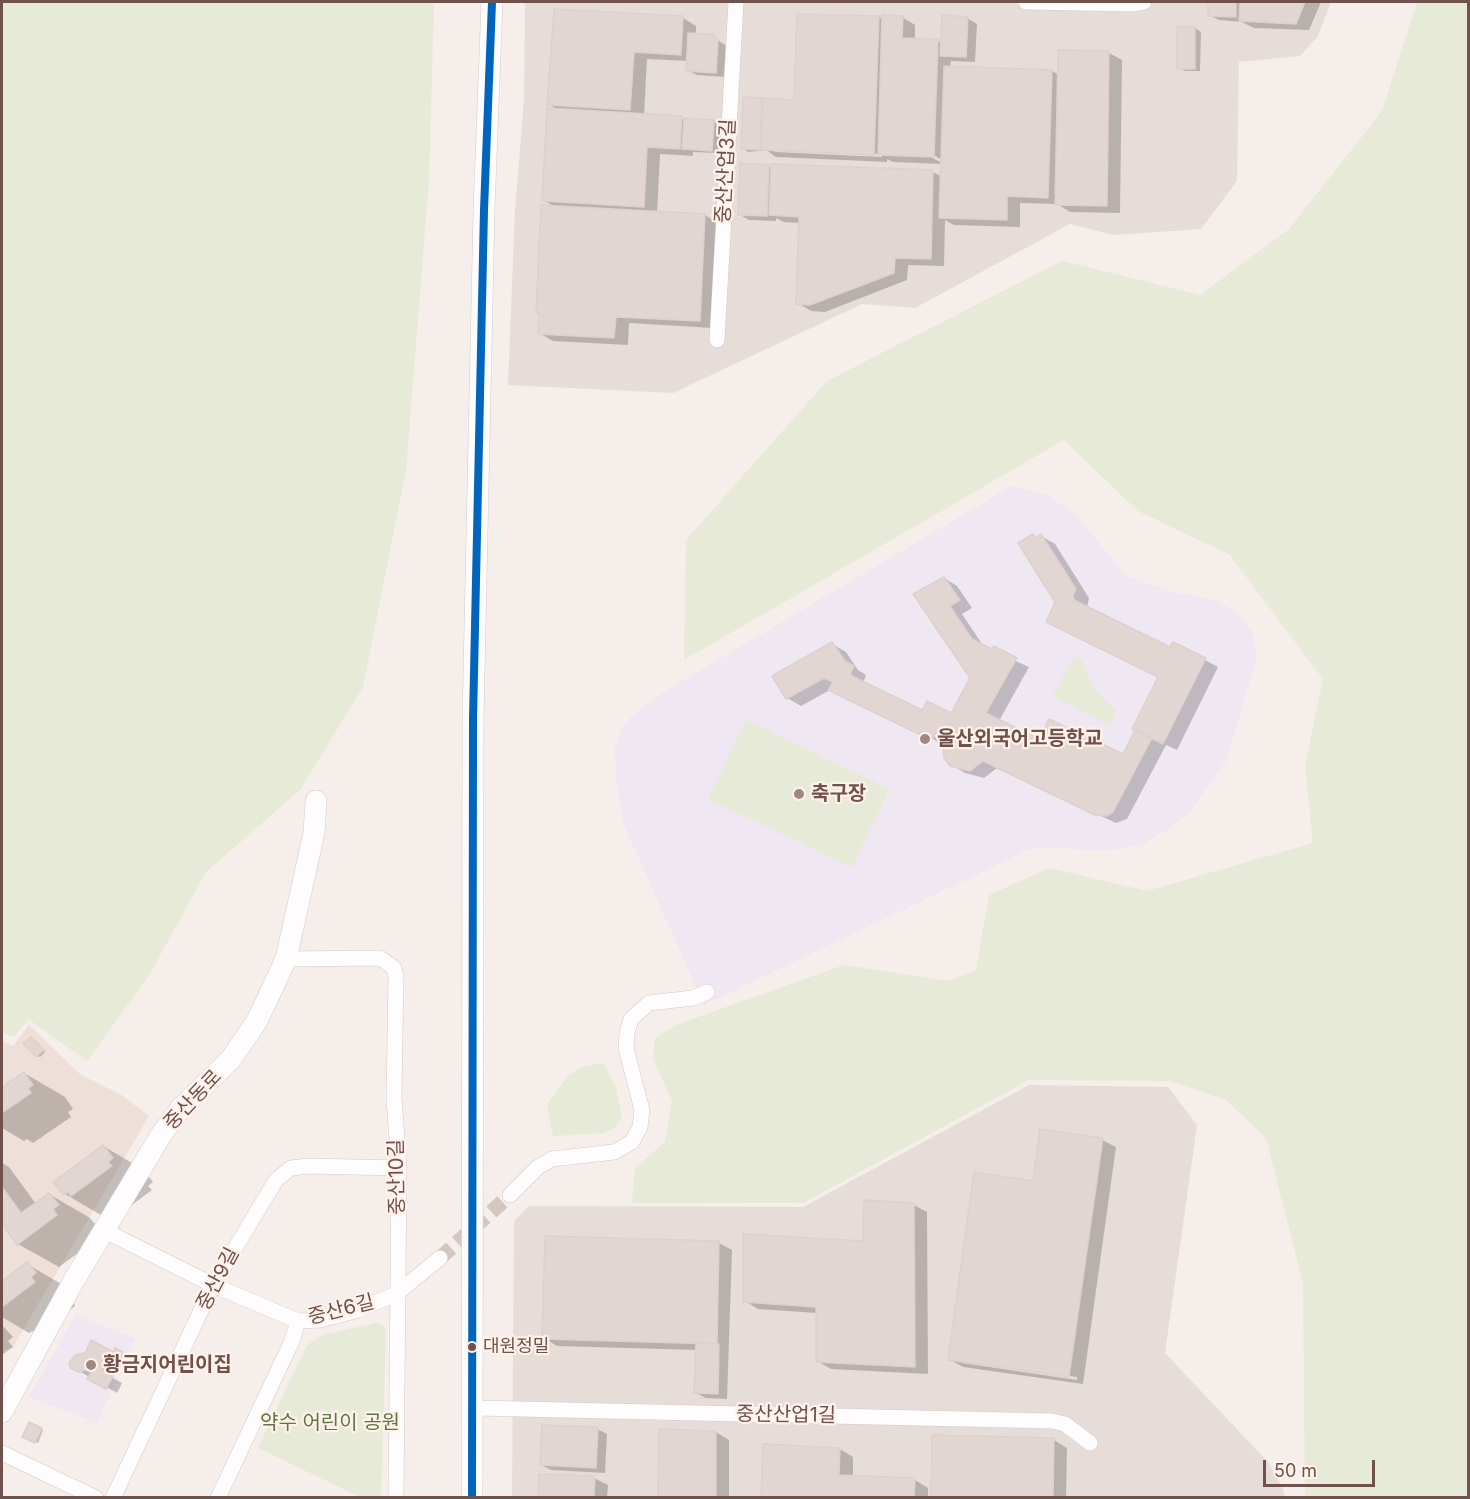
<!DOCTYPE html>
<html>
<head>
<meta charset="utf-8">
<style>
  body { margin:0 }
  #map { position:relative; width:1470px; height:1499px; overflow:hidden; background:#f5eeea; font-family:Inter,sans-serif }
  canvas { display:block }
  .frame { position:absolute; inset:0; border:3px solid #71514c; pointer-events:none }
  .scale { position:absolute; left:1263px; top:1460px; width:112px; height:27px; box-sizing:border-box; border:3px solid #71514c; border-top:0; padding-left:8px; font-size:18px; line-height:21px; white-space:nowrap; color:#71514c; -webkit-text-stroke:4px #fef2eb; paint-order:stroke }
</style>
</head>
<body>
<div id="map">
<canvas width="1470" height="1499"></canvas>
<div class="frame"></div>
<div class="scale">50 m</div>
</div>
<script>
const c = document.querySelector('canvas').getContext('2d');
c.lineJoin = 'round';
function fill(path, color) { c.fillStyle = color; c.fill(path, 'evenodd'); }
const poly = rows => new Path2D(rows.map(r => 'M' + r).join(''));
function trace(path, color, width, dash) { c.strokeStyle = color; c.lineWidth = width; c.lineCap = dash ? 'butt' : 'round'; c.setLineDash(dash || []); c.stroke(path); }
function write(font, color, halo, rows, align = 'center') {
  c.font = font + ' Inter,"Noto Sans KR",sans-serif'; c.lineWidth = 4.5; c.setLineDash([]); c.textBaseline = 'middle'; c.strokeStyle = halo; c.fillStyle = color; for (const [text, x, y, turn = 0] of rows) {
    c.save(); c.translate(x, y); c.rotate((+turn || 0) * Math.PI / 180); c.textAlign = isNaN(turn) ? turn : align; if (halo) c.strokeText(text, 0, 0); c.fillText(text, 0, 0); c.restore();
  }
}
const residential = poly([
  [29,1025,81,1075,123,1096,149,1116,13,1347,2,1351,2,1041,13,1046]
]);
const industrial = poly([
  [525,2,1331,2,1318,36,1300,56,1239,62,1237,181,1201,229,1114,235,1070,224,915,308,862,304,673,393,508,385,515,210,524,100],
  [1029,1085,1168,1087,1197,1125,1165,1353,1268,1462,1283,1489,1285,1497,512,1498,514,1221,529,1206,803,1207]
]);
const education = poly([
  [1012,486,1045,494,1074,513,1126,576,1173,592,1214,600,1232,609,1244,620,1253,635,1256,651,1255,664,1226,761,1190,812,1167,830,1141,845,1105,851,1045,847,1028,850,704,1005,624,825,616,780,615,747,620,731,633,715,662,693],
  [76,1314,135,1339,97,1423,29,1397]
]);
const green = poly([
  [2,2,434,2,429,180,406,470,363,687,300,790,206,872,148,977,87,1061,28,1019,14,1037,2,1032],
  [1417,2,1468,2,1468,1497,1305,1497,1303,1283,1266,1138,1226,1100,1170,1081,1029,1080,803,1203,632,1203,635,1168,665,1142,672,1101,653,1059,655,1038,676,1025,844,965,948,981,976,970,989,895,1049,868,1147,891,1313,843,1305,766,1323,679,1230,555,1138,511,1064,440,684,660,686,540,827,381,1062,261,1200,295,1289,229,1382,111],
  [1074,656,1082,661,1093,689,1116,711,1110,725,1053,696],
  [746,720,889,789,852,867,708,799],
  [604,1063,616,1088,622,1118,614,1128,604,1133,553,1136,547,1104,569,1075,582,1067],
  [375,1323,382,1325,386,1331,381,1497,360,1497,258,1448,304,1351,311,1342,323,1335]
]);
const shadow = poly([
  [1210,2,1321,2,1309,30,1254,28,1242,22,1219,20,1209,15],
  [879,17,884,20,902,17,915,25,915,40,937,41,942,43,967,18,977,24,975,62,951,61,950,68,1052,71,1059,75,1109,53,1122,60,1120,213,1070,212,1057,204,1020,203,1020,227,954,225,945,220,944,266,908,265,907,280,825,312,811,311,798,303,800,223,784,222,776,218,776,221,749,220,739,214,768,166,772,169,933,172,942,177,942,164,893,162,887,159,887,162,776,157,766,150,748,152,742,148,761,100,796,101],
  [775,149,882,154,882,157,775,152],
  [929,152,942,160,942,163,927,155],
  [683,18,696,26,696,35,712,36,728,47,726,77,697,75,687,70,688,61,647,59,644,116,714,121,720,125,718,153,693,152,693,156,660,154,657,213,705,215,718,223,713,328,629,323,628,345,553,341,539,333,555,207,543,200,559,111,549,104],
  [1195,28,1201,32,1200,71,1185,71,1179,68],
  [1033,536,1038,539,1041,536,1055,544,1089,598,1087,608,1171,649,1205,660,1218,667,1177,750,1166,745,1127,819,1116,823,997,768,984,778,965,773,951,765,944,746,939,742,830,690,801,706,787,698,832,644,846,652,858,670,866,675,863,683,923,712,952,715,972,678,915,594,944,578,957,586,972,608,962,614,984,647,1029,667,999,721,1039,741,1124,756,1159,678,1057,602],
  [33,1040,45,1052,40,1057,37,1056],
  [24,1073,65,1097,73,1109,68,1112,71,1117,33,1143,27,1139,24,1141,2,1128,2,1089],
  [1102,1140,1116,1147,1083,1384,963,1367,949,1359,1034,1182],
  [962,1360,1077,1377,1077,1380,962,1363],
  [103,1146,144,1170,153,1182,148,1186,152,1190,113,1219,106,1218,65,1194],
  [2,1163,9,1167,36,1204,49,1194,90,1218,99,1229,97,1239,59,1267,18,1244,2,1221],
  [914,1205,927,1212,928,1374,831,1369,817,1361,817,1313,758,1309,745,1301,864,1242],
  [719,1243,732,1250,727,1399,706,1398,696,1393,697,1350,557,1346,544,1338],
  [27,1264,68,1288,75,1306,38,1334,32,1331,29,1333,2,1317,2,1283],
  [2,1325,13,1337,8,1341,13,1347,2,1355],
  [92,1342,114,1354,116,1350,125,1355,111,1377,122,1383,117,1393,72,1367,86,1354],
  [29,1424,43,1430,38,1443,24,1436],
  [597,1429,607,1434,605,1473,551,1470,541,1465],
  [716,1432,729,1440,729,1498,659,1498],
  [1054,1440,1067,1448,1066,1498,932,1498],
  [764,1446,840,1449,853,1457,853,1477,915,1480,928,1488,928,1498,762,1498],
  [594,1478,608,1485,607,1498,540,1498]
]);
const building = poly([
  [1208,2,1236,2,1236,17,1208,16,1208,2],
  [1240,2,1305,2,1296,24,1239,21,1240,2],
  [554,9,683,16,681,55,634,52,630,110,547,105,554,9],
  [797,14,879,16,874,155,761,150,763,98,794,100,797,14],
  [882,15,903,16,902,38,938,39,934,157,878,155,882,15],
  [942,15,968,17,966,57,940,56,942,15],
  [1177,27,1195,27,1195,69,1177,69,1177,27],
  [688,33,712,34,718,40,716,73,686,71,688,33],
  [1058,50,1109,51,1107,206,1055,205,1058,50],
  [944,66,1052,70,1048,198,1007,196,1007,220,939,218,944,66],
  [743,97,762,98,760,150,741,149,743,97],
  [547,108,682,116,680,149,647,147,644,207,542,201,547,108],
  [684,118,714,120,712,151,682,149,684,118],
  [740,163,769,165,767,216,738,215,740,163],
  [771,164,933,170,931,259,895,258,894,273,810,305,796,304,799,217,769,215,771,164],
  [541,205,705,214,700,321,616,317,614,338,538,334,539,313,536,313,541,205],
  [1033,534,1035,538,1041,534,1076,589,1073,596,1074,600,1170,647,1173,642,1206,658,1163,744,1132,729,1158,677,1046,622,1055,602,1018,543,1033,534],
  [944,577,960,600,950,606,972,639,992,649,994,646,1017,658,986,713,1039,739,1049,719,1123,754,1135,730,1152,738,1113,812,1107,816,1095,815,983,761,970,771,950,766,944,758,942,740,934,736,931,740,828,690,833,682,824,678,786,699,772,676,832,642,845,661,854,666,850,675,922,710,927,701,951,713,970,678,913,594,944,577],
  [31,1037,44,1050,36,1057,23,1043,31,1037],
  [24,1072,33,1085,28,1088,31,1093,2,1113,2,1087,24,1072],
  [1040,1129,1103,1138,1069,1377,948,1360,974,1172,1033,1181,1040,1129],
  [103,1145,113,1158,108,1162,112,1166,71,1196,68,1192,64,1195,53,1182,103,1145],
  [2,1187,21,1213,49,1193,59,1205,53,1209,57,1215,17,1245,2,1224,2,1187],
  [864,1200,914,1203,915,1367,816,1362,816,1307,743,1302,743,1234,863,1241,864,1200],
  [545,1236,719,1241,717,1344,542,1339,545,1236],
  [27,1262,36,1273,31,1277,35,1282,2,1307,2,1281,27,1262],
  [91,1340,112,1351,102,1370,113,1376,106,1389,87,1379,92,1371,88,1369,79,1372,70,1368,69,1363,75,1355,85,1353,91,1340],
  [696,1343,719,1344,718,1394,694,1393,696,1343],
  [115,1348,123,1352,117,1364,109,1359,115,1348],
  [29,1422,42,1428,35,1443,22,1437,29,1422],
  [542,1425,598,1427,596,1468,540,1465,542,1425],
  [659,1429,716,1431,716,1498,658,1498,659,1429],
  [932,1435,1054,1438,1053,1498,931,1498,932,1435],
  [763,1444,840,1448,839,1475,915,1478,914,1498,761,1498,763,1444],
  [539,1474,595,1476,594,1498,538,1498,539,1474]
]);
const streetTunnel = poly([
  [440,1258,510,1195]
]);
const street = poly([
  [1026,2,1134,4,1144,2],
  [717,340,736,2],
  [286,959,380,958,394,968,396,976,394,1098,399,1168,396,1498],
  [510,1195,538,1167,552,1159,614,1152,632,1142,640,1127,642,1110,626,1048,627,1033,631,1019,649,1003,693,998,707,992],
  [105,1231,213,1285,298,1321,321,1320,358,1310,396,1294,440,1258],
  [475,1408,1052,1421,1065,1424,1090,1443],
  [2,1453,96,1498],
  [113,1498,213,1285,276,1180,291,1168,308,1166,399,1168],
  [218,1498,292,1341,298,1321]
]);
const secondary = poly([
  [2,1412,73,1282,161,1135,181,1108,231,1059,257,1021,286,959,314,833,316,801],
  [472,1498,473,719,484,210,492,2]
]);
const bus1 = poly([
  [472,1498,473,719,484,210,492,2]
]);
const markers = [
  [925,739,6,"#9f8883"],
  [799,794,6,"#9f8883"],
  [472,1347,5,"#71514c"],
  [91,1365,6,"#9f8883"]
];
const busNames = [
  ["대원정밀",483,1347]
];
const streetNames = [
  ["중산산업3길",726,171,-87],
  ["중산동로",193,1100,-47],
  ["중산10길",397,1177,-91],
  ["중산9길",218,1279,-62],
  ["중산6길",341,1310,-14],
  ["중산산업1길",786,1415,1]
];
const poiNames = [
  ["울산외국어고등학교",937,739],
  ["축구장",811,794],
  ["황금지어린이집",103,1365]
];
const parkNames = [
  ["약수 어린이 공원",330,1423]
];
fill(residential, '#eedfd8');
fill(industrial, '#e6ddd9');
fill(education, '#efe7f1');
fill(green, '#e7ead6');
fill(shadow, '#0003');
fill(building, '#e2d6d2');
trace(building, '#ded0cd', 1.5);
trace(streetTunnel, '#d4c7c2', 15, [15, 8]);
trace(street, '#d4cac7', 16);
trace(secondary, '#d5cac6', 22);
trace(street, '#fefcfc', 15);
trace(secondary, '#fefcfc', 21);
trace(bus1, '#0065bd', 8);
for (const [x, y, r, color] of markers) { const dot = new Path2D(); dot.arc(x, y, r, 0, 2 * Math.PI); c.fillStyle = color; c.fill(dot); trace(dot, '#fef2eb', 2); }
write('18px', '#71514c', '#fef2eb', busNames, 'left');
write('20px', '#71514c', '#fef2eb', streetNames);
write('bold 20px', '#71514c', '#fef2eb', poiNames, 'left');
write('20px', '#5f7745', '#fef2eb', parkNames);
</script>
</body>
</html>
